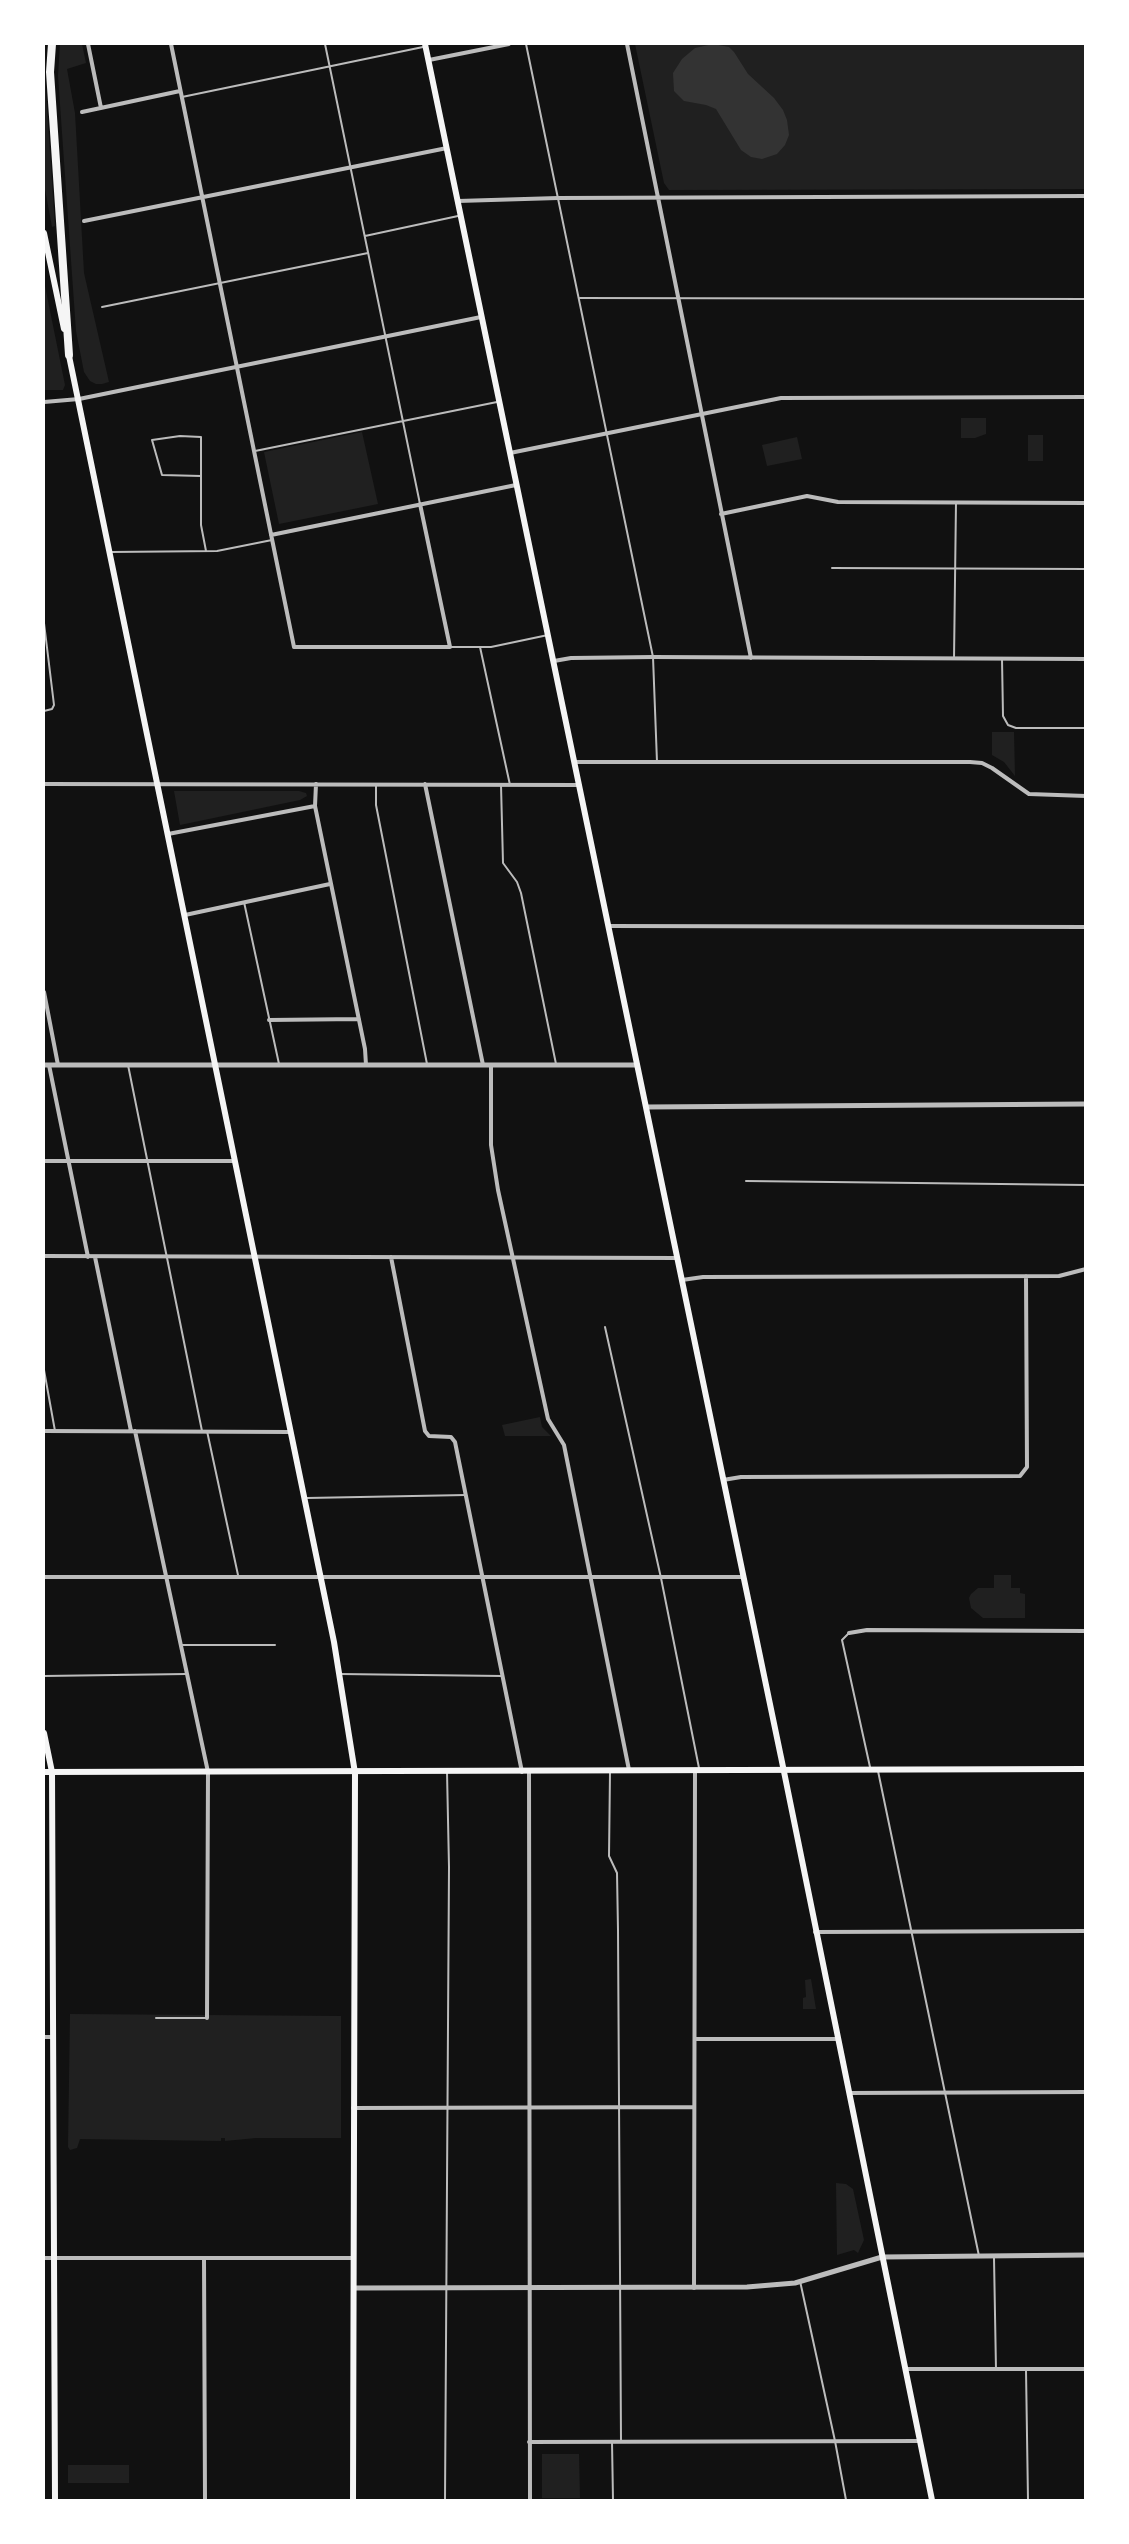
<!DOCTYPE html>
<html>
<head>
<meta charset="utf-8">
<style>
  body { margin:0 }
  #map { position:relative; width:1129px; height:2544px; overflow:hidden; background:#111; font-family:Mulish,sans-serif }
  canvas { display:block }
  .frame { position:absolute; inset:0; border:45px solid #fff; pointer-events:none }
</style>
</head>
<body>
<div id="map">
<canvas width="1129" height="2544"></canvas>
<div class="frame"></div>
</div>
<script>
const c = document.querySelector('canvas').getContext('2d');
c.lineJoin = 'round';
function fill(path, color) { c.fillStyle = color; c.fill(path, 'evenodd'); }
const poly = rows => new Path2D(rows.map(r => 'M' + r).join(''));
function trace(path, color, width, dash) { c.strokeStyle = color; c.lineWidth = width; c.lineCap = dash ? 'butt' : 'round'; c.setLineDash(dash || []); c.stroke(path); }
const green = poly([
  [60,44,82,44,86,63,67,69,75,113,84,273,109,382,102,384,96,384,90,381,84,372,76,331,58,76],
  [635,44,1085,44,1085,189,669,190,664,183],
  [44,64,55,226,52,227,44,184],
  [44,281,65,385,63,390,44,390],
  [961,418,986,418,986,434,975,438,961,438],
  [362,432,378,504,279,524,264,452],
  [1028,435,1043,435,1043,461,1028,461],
  [797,437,802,459,767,466,762,445],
  [992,732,1014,732,1015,776,1004,762,992,755],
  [174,791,299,791,306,793,307,796,300,800,180,825],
  [540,1417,542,1427,551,1436,505,1436,502,1425],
  [994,1575,1011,1575,1011,1588,1020,1588,1020,1593,1025,1594,1025,1618,983,1618,971,1608,969,1598,971,1594,978,1588,994,1588],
  [811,1979,816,2009,803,2009,803,1998,806,1997,805,1980],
  [70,2014,341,2016,341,2138,256,2138,225,2141,225,2138,221,2138,221,2141,80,2139,77,2148,70,2150,68,2147],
  [836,2183,846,2184,853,2189,864,2240,858,2253,854,2250,837,2255],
  [542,2454,579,2454,580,2498,542,2498],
  [68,2465,129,2465,129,2483,68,2483]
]);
const water = poly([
  [713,44,729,47,734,52,748,74,774,98,783,110,787,120,789,135,785,145,777,154,762,159,751,157,741,150,716,109,706,105,684,101,674,91,673,73,682,59,695,48]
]);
const service = poly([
  [325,44,420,504],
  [526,44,653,657,657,762],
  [182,97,423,47],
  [365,236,458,216],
  [580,298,1086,299],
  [102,307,368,253],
  [255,451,497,402],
  [201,476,162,475,152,440,180,436,201,437,201,525,206,551],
  [111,552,217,551,272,540],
  [832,568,1086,569],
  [44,623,54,705,52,709,44,711],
  [450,647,491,647,548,635],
  [480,647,510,785],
  [954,659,956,502],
  [1002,659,1003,716,1008,725,1016,728,1086,728],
  [376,784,376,805,427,1064],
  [501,785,503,863,517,882,521,893,556,1064],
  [244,902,279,1064],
  [128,1065,202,1431],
  [746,1181,1086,1185],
  [605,1327,661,1578,699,1768],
  [44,1370,55,1431],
  [207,1431,238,1575],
  [307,1498,466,1495],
  [849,1633,842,1640,870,1767],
  [182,1645,275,1645],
  [340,1674,502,1676],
  [44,1676,186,1674],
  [878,1771,979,2256],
  [610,1772,609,1856,617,1873,618,1930,621,2442],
  [156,2018,207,2018],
  [994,2258,996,2370],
  [800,2281,835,2441,846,2500],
  [1026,2370,1028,2500],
  [612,2442,613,2500],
  [445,2500,449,1867,447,1772]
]);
const minor = poly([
  [88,44,101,108],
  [171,44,294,647,450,647,420,504],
  [627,44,751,658],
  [429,60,509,44],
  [82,112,180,91],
  [458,201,558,198,1086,196],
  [84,221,447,148],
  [44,402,79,399,481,317],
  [510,453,781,398,1086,397],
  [721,514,807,496,838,502,1086,503],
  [271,535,516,485],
  [554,661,571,658,653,657,1086,659],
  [574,762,970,762,982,763,992,768,1029,794,1086,796],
  [44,784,579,785],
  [316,784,315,806,365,1049,366,1065],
  [425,784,483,1065],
  [168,834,315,806],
  [185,915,330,884],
  [609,926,1086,927],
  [44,992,58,1065],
  [269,1020,359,1019],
  [49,1065,88,1257],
  [491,1065,491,1145,498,1190,548,1419,564,1445,629,1770],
  [44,1161,235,1161],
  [44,1256,676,1258],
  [95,1257,131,1431],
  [391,1257,425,1431,429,1436,451,1437,455,1442,522,1772],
  [682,1280,703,1277,1059,1276,1086,1269],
  [44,1431,291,1432],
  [135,1431,208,1772,207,2018],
  [723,1480,741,1477,1020,1476,1027,1467,1026,1276],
  [44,1577,743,1577],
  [849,1633,867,1630,1086,1631],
  [529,1772,530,2500],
  [815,1932,1086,1931],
  [44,2037,53,2037],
  [695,2039,837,2039],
  [849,2093,1086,2092],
  [353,2108,694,2107],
  [44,2258,353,2258],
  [204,2258,205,2500],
  [694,2288,695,1771],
  [906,2369,1086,2369],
  [529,2442,920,2441]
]);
const tertiary = poly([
  [44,1065,637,1065],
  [646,1107,1086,1104],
  [354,2288,747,2287,795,2283,882,2257,1086,2255]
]);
const secondary = poly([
  [44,1772,1086,1769]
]);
const primary = poly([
  [425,44,781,1757,932,2500],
  [44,233,64,329],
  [68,351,334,1642,355,1773,353,2500],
  [44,1733,52,1772,55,2500]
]);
const motorway = poly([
  [52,44,50,72,69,355]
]);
fill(green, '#202020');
fill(water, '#333');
trace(service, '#bcbcbc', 2);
trace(minor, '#bcbcbc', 4);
trace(tertiary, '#bcbcbc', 5);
trace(secondary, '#f5f5f5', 6);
trace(primary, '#f5f5f5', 6);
trace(motorway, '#f5f5f5', 8);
</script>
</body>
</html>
